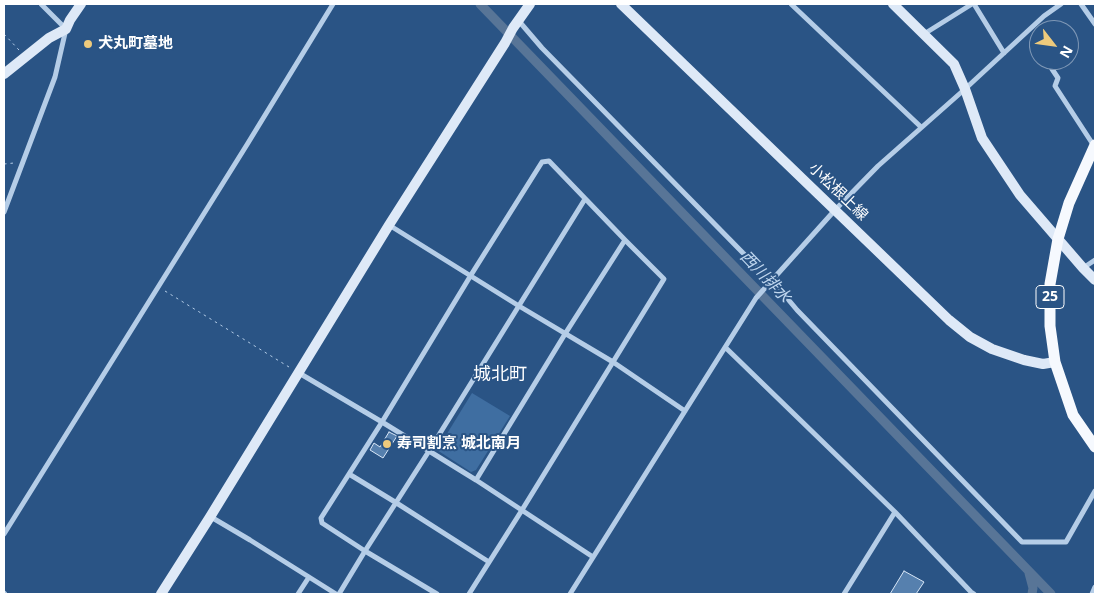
<!DOCTYPE html>
<html>
<head>
<meta charset="utf-8">
<style>
  body { margin:0 }
  #map { position:relative; width:1099px; height:598px; overflow:hidden; background:#2a5485; font-family:"Noto Sans",sans-serif }
  canvas { display:block }
  .frame { position:absolute; inset:0; border:5px solid #fff; pointer-events:none }
  .north { position:absolute; left:1029px; top:20px; width:50px; height:50px; box-sizing:border-box; background:#2a5485; border:1px solid #7f98b6; border-radius:50%; rotate:120deg; font-size:14px; font-weight:700; line-height:20px; text-align:center; color:#fff }
  .north::after { content:''; display:block; margin:auto; width:18px; height:22px; background:#eeca7c; clip-path:polygon(50% 0,100% 100%,50% 72%,0 100%) }
</style>
</head>
<body>
<div id="map">
<canvas width="1099" height="598"></canvas>
<div class="frame"></div>
<div class="north">N</div>
</div>
<script>
const c = document.querySelector('canvas').getContext('2d');
c.lineJoin = 'round';
function fill(path, color) { c.fillStyle = color; c.fill(path, 'evenodd'); }
const poly = rows => new Path2D(rows.map(r => 'M' + r).join(''));
function trace(path, color, width, dash) { c.strokeStyle = color; c.lineWidth = width; c.lineCap = dash ? 'butt' : 'round'; c.setLineDash(dash || []); c.stroke(path); }
function write(font, color, halo, rows, align = 'center') {
  c.font = font + ' "Noto Sans","Noto Sans JP",sans-serif'; c.lineWidth = 4; c.setLineDash([]); c.textBaseline = 'middle'; c.strokeStyle = halo; c.fillStyle = color; for (const [text, x, y, turn = 0] of rows) {
    c.save(); c.translate(x, y); c.rotate((+turn || 0) * Math.PI / 180); c.textAlign = isNaN(turn) ? turn : align; if (halo) c.strokeText(text, 0, 0); c.fillText(text, 0, 0); c.restore();
  }
}
const green = poly([
  [472,393,510,416,476,470,471,472,437,450]
]);
const canal = poly([
  [480,4,1051,594],
  [1029,573,1033,588,1032,594]
]);
const building = poly([
  [389,432,397,436,383,458,370,450,374,443,380,447,389,432],
  [904,571,924,582,916,594,890,594,904,571]
]);
const path = poly([
  [4,34,19,50],
  [4,164,14,163],
  [165,291,289,367]
]);
const street = poly([
  [791,4,921,127],
  [974,4,1004,53],
  [1081,4,1095,24],
  [518,20,542,48,743,253,772,280,797,310,1022,542,1066,542,1095,491],
  [924,34,972,4],
  [1052,69,1058,78,1055,86,1094,146],
  [4,212,55,77,66,29,41,4],
  [389,225,519,306,613,362,685,411],
  [1083,268,1095,260],
  [726,348,895,512,971,592,974,594],
  [299,373,382,422,476,480,593,557],
  [349,474,395,502,489,562],
  [476,480,565,334,625,240],
  [211,517,250,540,336,594],
  [4,534,248,143,333,4],
  [4,593,5,594],
  [298,594,309,577],
  [339,594,365,551,429,451,585,199],
  [437,594,365,551,322,523,321,518,382,422,471,275,542,162,549,161,625,240,664,279,522,510,469,594],
  [570,594,756,298,835,210,878,166,965,89,1044,16,1061,4],
  [844,594,895,512],
  [1092,594,1095,587]
]);
const secondary = poly([
  [621,4,949,320,970,337,992,349,1024,360,1043,364,1055,362],
  [893,4,954,64,965,89,982,138,1020,195,1083,268,1095,280],
  [4,74,49,38,66,29,70,20,81,4],
  [161,594,210,517,389,225,505,43,513,28,530,4]
]);
const primary = poly([
  [1095,145,1069,203,1058,239,1050,284,1050,326,1055,362,1073,415,1095,447]
]);
const markers = [
  [88,44,5,"#eeca7c"],
  [387,444,5,"#eeca7c"]
];
const shields = [
  [1050,297,28]
];
const shieldNames = [
  ["25",1050,297]
];
const poiNames = [
  ["犬丸町墓地",98,44],
  ["寿司割烹 城北南月",397,444]
];
const streetNames = [
  ["小松根上線",838,192,44]
];
const waterNames = [
  ["西川排水",765,277,46]
];
const quarterNames = [
  ["城北町",500,375]
];
fill(green, '#3f6ea1');
trace(canal, '#587597', 9);
fill(building, '#5680ae');
trace(building, '#d8e6f6', 1);
trace(path, '#b5cde7', 1, [2.5, 4]);
trace(street, '#b5cde7', 5);
trace(secondary, '#dee9f7', 10);
trace(primary, '#f6f9fe', 11);
for (const [x, y, r, color] of markers) { const dot = new Path2D(); dot.arc(x, y, r, 0, 2 * Math.PI); c.fillStyle = color; c.fill(dot); trace(dot, '#2a5485', 2); }
for (const [x, y, w] of shields) { const box = new Path2D(); box.roundRect(x - w / 2, y - 11.5, w, 23, 4); c.fillStyle = '#2a5485'; c.fill(box); trace(box, '#fff', 1); }
write('bold 14px', '#fff', null, shieldNames);
write('bold 15px', '#fff', '#2a5485', poiNames, 'left');
write('15px', '#fff', '#2a5485', streetNames);
write('italic 16px', '#c0d7ef', '#2a5485', waterNames);
write('18px', '#fff', '#2a5485', quarterNames);
</script>
</body>
</html>
